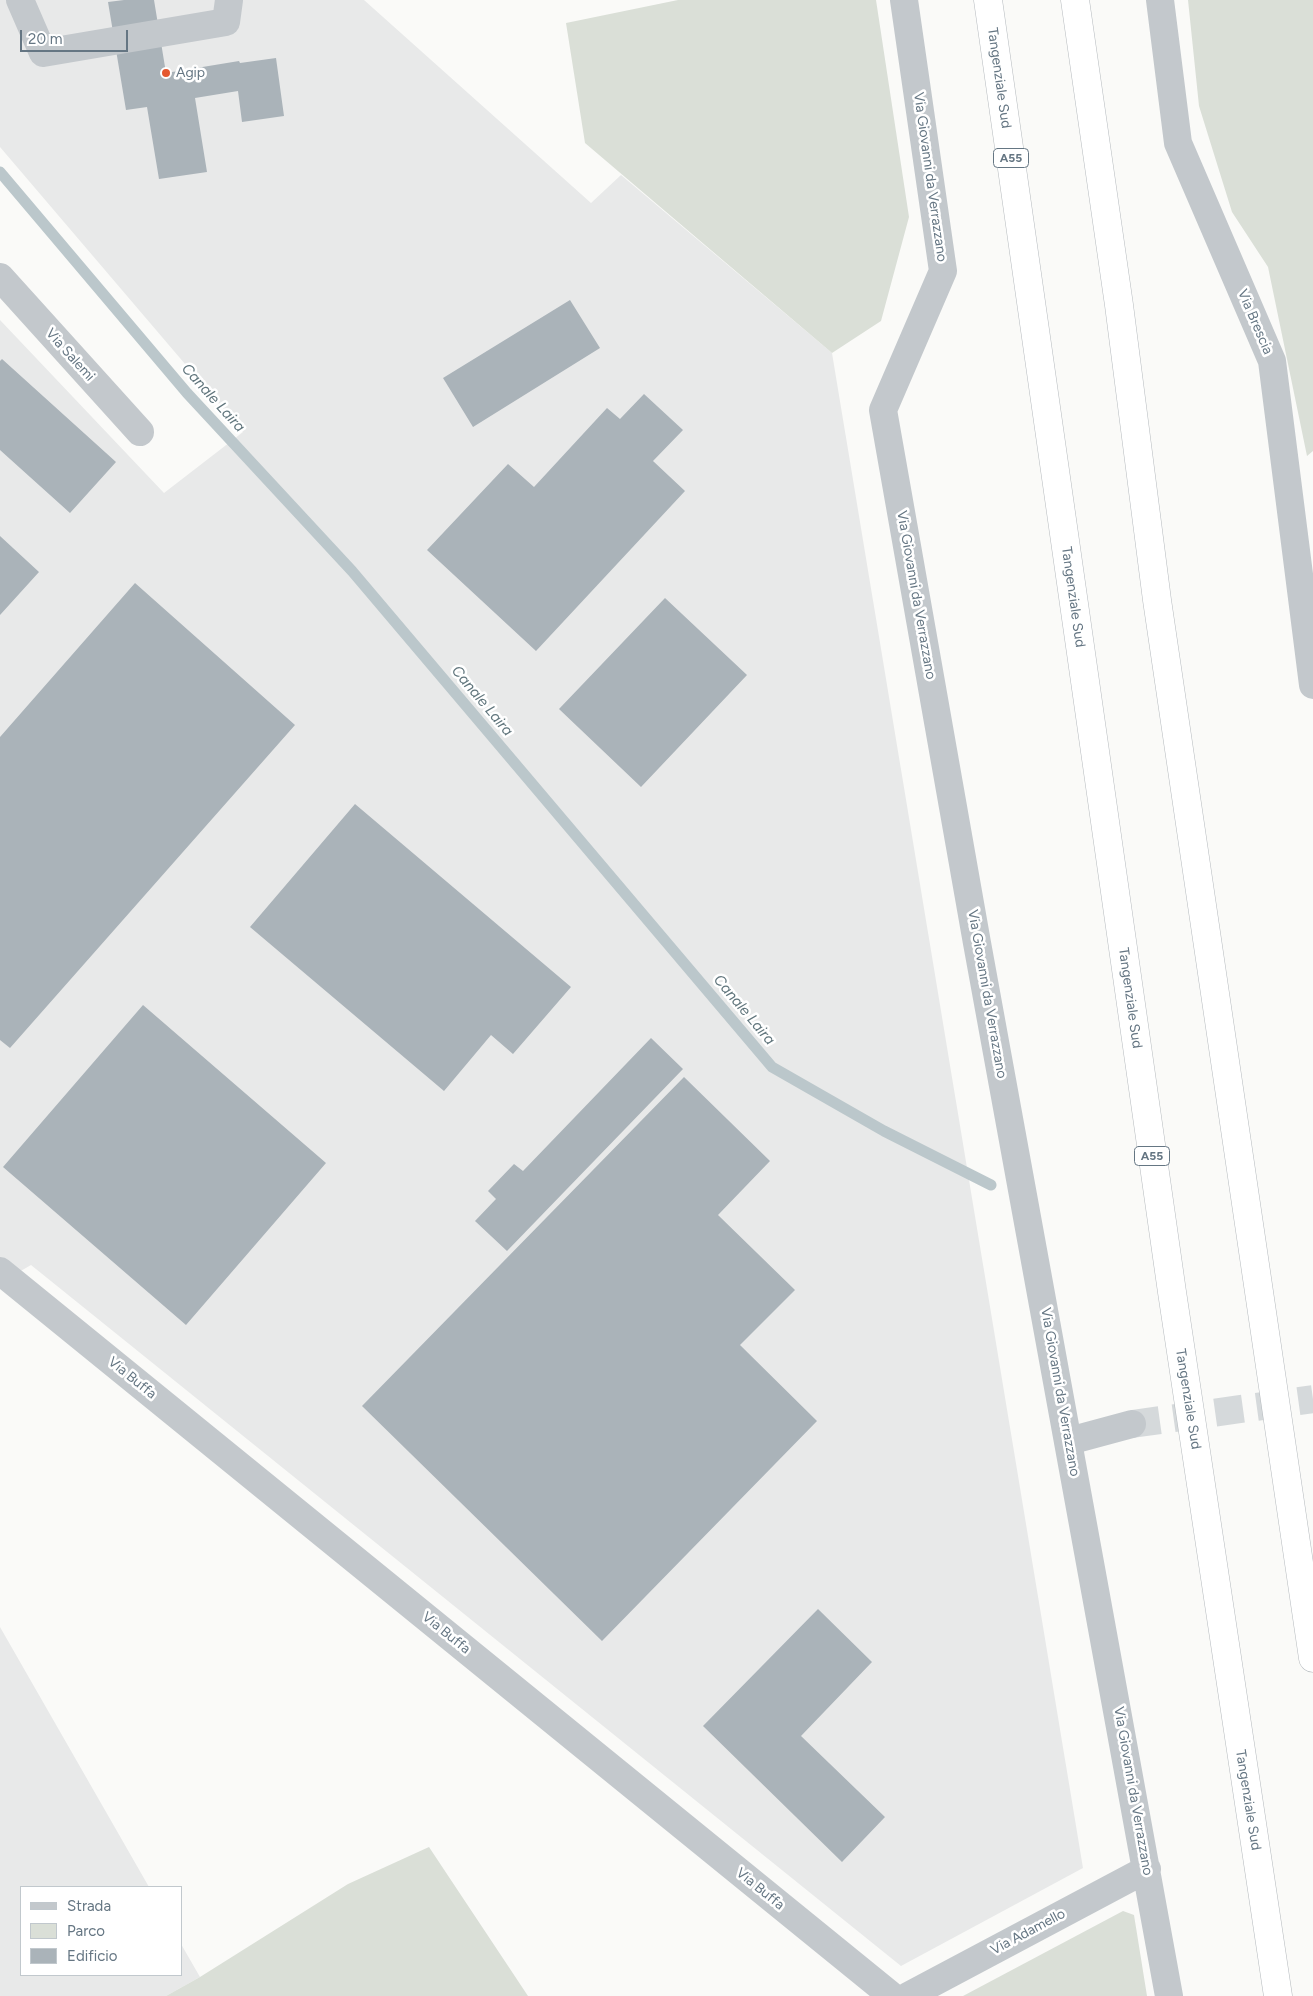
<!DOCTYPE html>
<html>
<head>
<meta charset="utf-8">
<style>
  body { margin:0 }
  #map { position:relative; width:1313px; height:1996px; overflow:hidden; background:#fafaf8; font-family:Figtree,sans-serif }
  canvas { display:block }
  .legend { position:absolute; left:20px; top:1886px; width:162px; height:90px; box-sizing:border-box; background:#fff; border:1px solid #c1c8cd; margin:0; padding:6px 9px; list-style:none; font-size:15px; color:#657683 }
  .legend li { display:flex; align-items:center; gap:10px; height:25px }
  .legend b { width:25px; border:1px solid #c1c8cd }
  .scale { position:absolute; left:20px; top:30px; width:108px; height:22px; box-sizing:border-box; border:2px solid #657683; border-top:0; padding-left:6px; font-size:15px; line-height:18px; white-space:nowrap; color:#657683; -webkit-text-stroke:4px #fff; paint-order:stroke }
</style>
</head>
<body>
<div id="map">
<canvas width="1313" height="1996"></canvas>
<ul class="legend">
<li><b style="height:6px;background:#c3c8cc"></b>Strada</li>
<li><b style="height:14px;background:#dadfd7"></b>Parco</li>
<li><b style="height:14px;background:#aab3b9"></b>Edificio</li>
</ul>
<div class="scale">20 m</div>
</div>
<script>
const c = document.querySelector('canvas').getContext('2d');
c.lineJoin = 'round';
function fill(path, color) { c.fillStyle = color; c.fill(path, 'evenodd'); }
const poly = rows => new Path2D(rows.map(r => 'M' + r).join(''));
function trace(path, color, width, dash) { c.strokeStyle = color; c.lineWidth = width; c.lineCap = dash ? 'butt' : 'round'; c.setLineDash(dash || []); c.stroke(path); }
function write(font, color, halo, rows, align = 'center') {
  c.font = font + ' Figtree,sans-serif'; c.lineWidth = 5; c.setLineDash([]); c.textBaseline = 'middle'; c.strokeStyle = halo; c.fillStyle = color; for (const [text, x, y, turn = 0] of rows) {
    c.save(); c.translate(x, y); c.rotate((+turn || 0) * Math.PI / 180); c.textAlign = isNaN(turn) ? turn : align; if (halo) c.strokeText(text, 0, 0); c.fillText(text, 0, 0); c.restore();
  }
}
const built = poly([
  [0,0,364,0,591,203,621,175,832,353,1083,1868,901,1966,31,1265,0,1283,0,320,164,493,243,432,0,147],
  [0,1627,149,1887,21,1887,21,1975,181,1975,181,1944,200,1977,166,1996,0,1996]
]);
const green = poly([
  [678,0,876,0,909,217,881,321,832,353,585,143,566,23],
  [1188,0,1313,0,1313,451,1307,456,1268,267,1232,212,1199,106],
  [429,1847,528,1996,166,1996,200,1977,348,1884],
  [1123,1911,1134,1915,1147,1996,963,1996]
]);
const stream = poly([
  [0,172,187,393,352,571,772,1067,884,1131,991,1185]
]);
const building = poly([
  [124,0,154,0,166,73,239,61,240,63,276,58,284,116,242,122,238,91,195,98,207,172,159,179,147,107,126,110,108,2],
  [570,300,600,348,473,427,443,378],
  [2,359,116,462,70,513,0,450,0,361],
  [644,394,683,430,653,461,685,491,536,651,427,550,508,464,534,487,607,408,620,419],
  [0,536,39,572,0,615],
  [135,583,295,725,10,1048,0,1040,0,737],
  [665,598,747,675,641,787,559,709],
  [355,804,571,987,513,1054,491,1035,444,1091,250,927],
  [143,1005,326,1163,186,1325,3,1167],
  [651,1038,683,1069,507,1251,475,1221,496,1199,488,1191,514,1164,523,1171],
  [684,1077,770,1161,718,1215,795,1290,740,1345,817,1421,602,1641,362,1406],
  [818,1609,872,1662,801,1736,885,1817,842,1862,703,1726]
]);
const minorTunnel = poly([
  [1132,1424,1313,1399]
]);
const minor = poly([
  [20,0,43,53,226,22,229,0],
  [904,0,943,271,883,410,977,943,1169,1996],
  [1160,0,1178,143,1272,361,1313,685],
  [0,277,140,432],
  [0,1271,892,1996],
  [1069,1441,1132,1424],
  [908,1996,1147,1869]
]);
const highway = poly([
  [988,0,1172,1292,1278,1996],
  [1075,0,1119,305,1157,600,1313,1658]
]);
const markers = [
  [166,73,5,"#e4572e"]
];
const shields = [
  [1011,158,35],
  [1152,1156,35]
];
const shieldNames = [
  ["A55",1011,158],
  ["A55",1152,1156]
];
const poiNames = [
  ["Agip",176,73]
];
const streetNames = [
  ["Tangenziale Sud",999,78,82],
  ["Via Giovanni da Verrazzano",930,177,82],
  ["Via Brescia",1255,322,67],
  ["Via Salemi",70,355,48],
  ["Via Giovanni da Verrazzano",916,595,80],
  ["Tangenziale Sud",1073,597,82],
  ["Via Giovanni da Verrazzano",987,994,80],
  ["Tangenziale Sud",1130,998,82],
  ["Via Buffa",132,1378,39],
  ["Via Giovanni da Verrazzano",1060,1392,80],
  ["Tangenziale Sud",1188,1399,81],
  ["Via Buffa",446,1633,39],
  ["Via Giovanni da Verrazzano",1133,1791,80],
  ["Tangenziale Sud",1248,1800,81],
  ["Via Buffa",760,1889,39],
  ["Via Adamello",1028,1932,-28]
];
const waterNames = [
  ["Canale Laira",213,398,48],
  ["Canale Laira",482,701,50],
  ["Canale Laira",744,1010,50]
];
fill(built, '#e8e9e9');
fill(green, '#dadfd7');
trace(stream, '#bbc7cb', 11);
fill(building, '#aab3b9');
trace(minorTunnel, '#d5d9db', 28, [28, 14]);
trace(highway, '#b4b9bd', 29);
trace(minor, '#c3c8cc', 28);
trace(highway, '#fff', 28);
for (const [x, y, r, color] of markers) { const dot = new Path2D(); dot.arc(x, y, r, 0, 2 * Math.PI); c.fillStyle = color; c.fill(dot); trace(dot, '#fff', 2); }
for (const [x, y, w] of shields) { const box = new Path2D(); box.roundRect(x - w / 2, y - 9.5, w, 19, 4); c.fillStyle = '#fff'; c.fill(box); trace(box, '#657683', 1); }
write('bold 12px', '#657683', null, shieldNames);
write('14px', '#657683', '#fff', poiNames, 'left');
write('14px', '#657683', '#fff', streetNames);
write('italic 15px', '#60757c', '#fff', waterNames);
</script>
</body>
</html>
